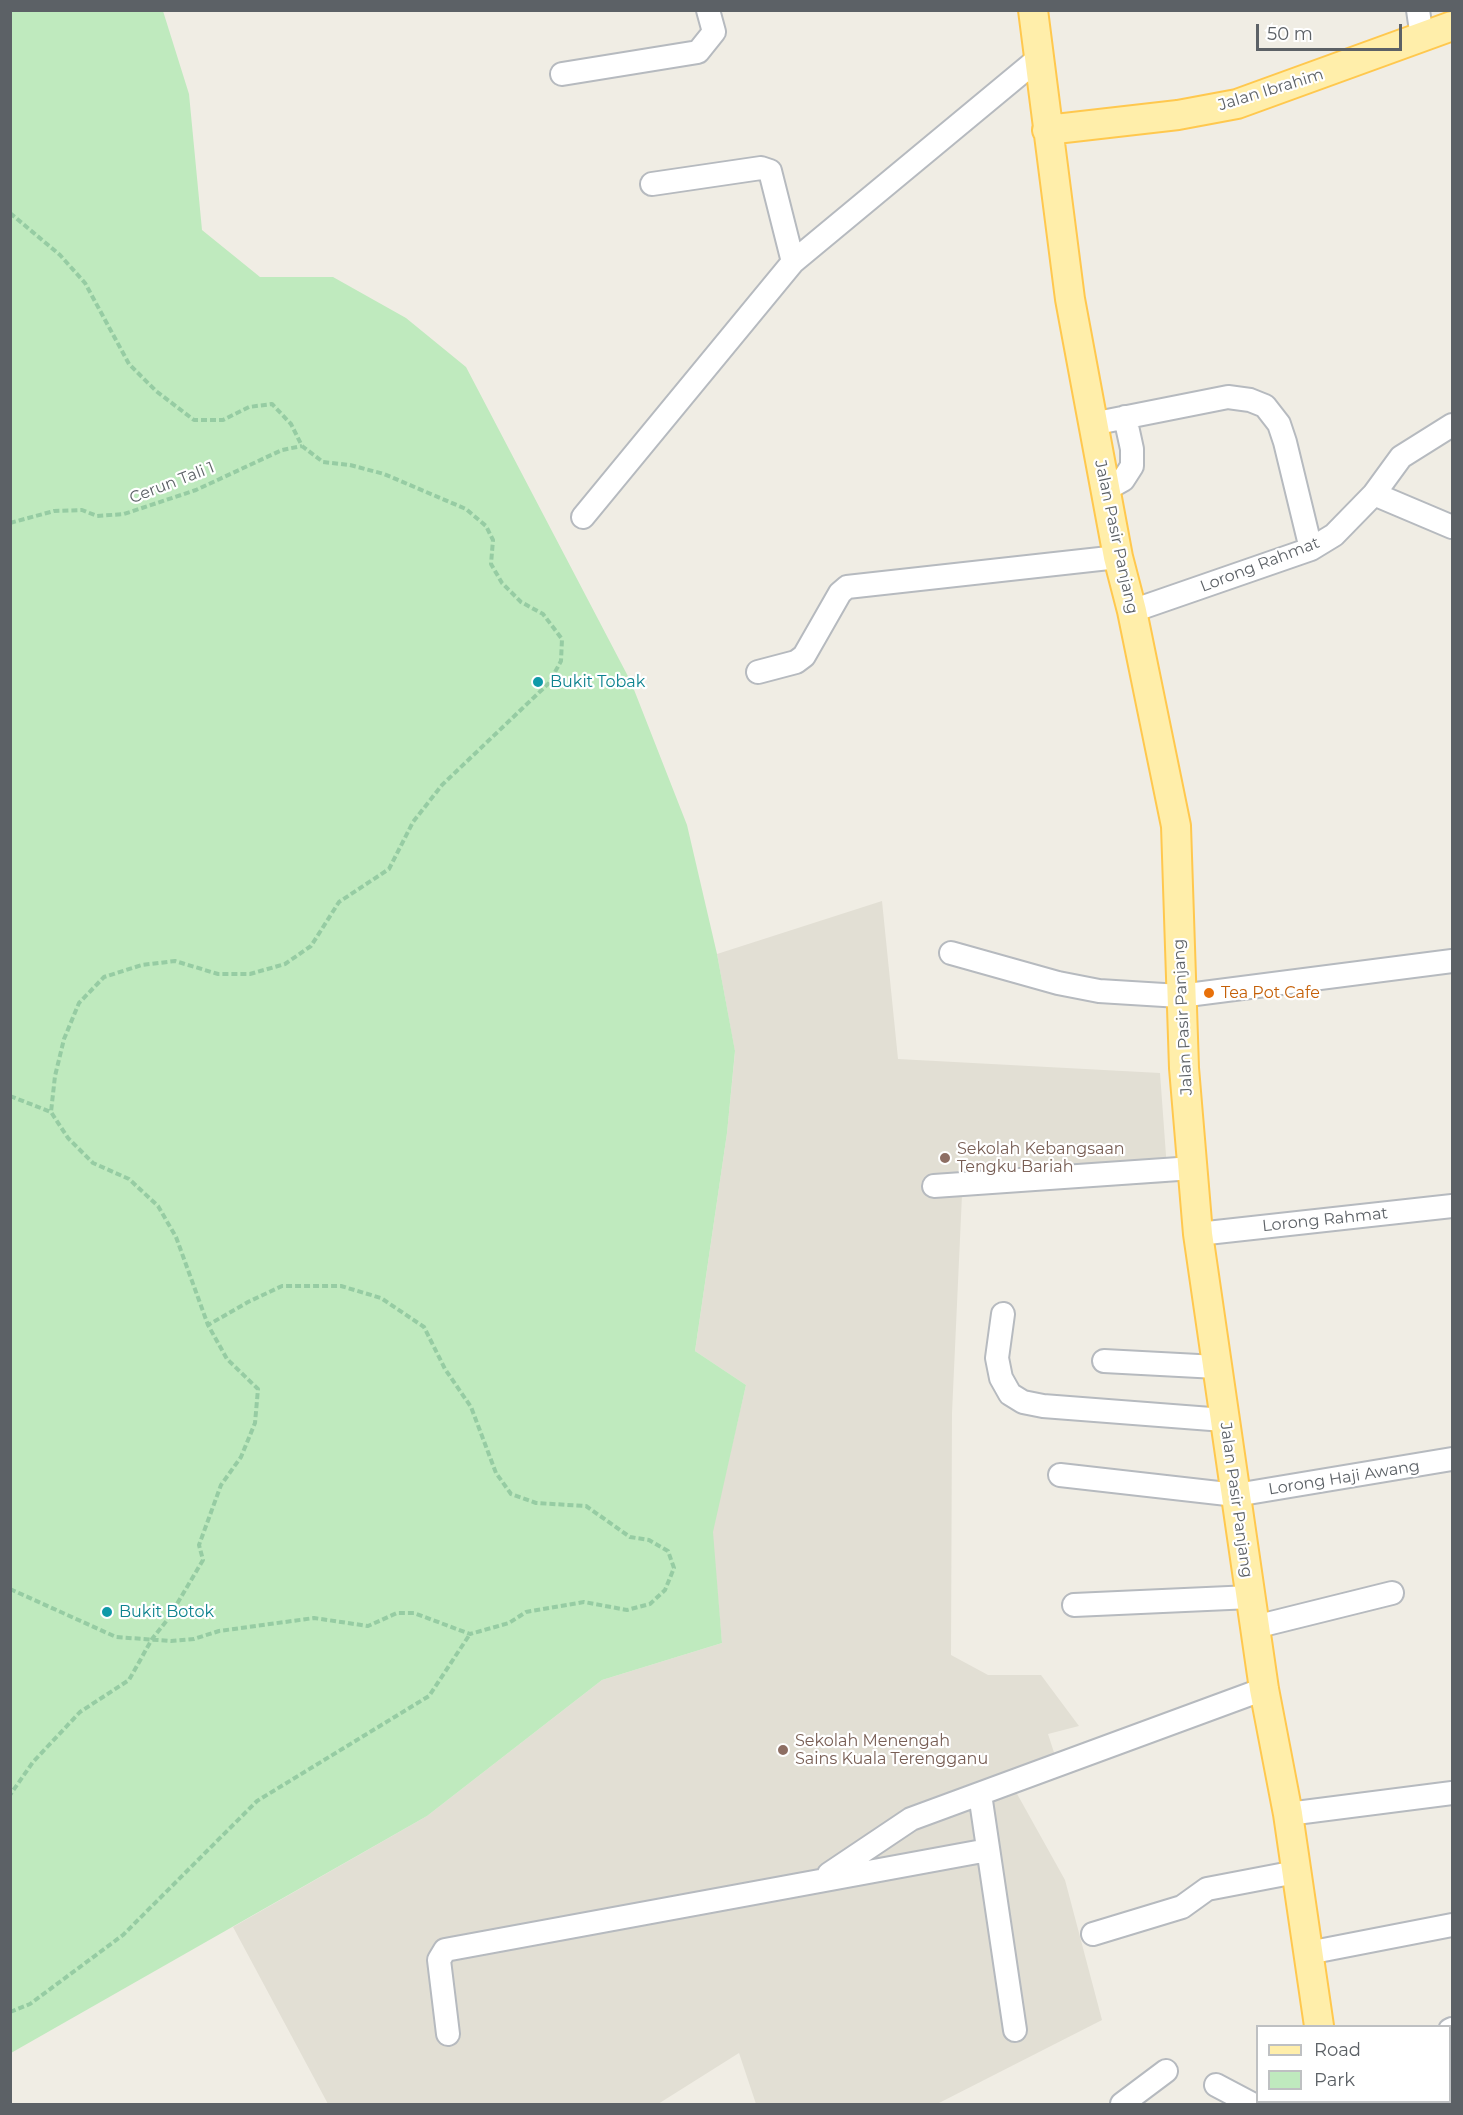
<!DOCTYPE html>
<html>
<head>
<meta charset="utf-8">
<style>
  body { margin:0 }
  #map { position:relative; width:1463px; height:2115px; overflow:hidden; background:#f0ede4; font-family:Montserrat,sans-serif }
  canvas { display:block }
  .frame { position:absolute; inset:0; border:12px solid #5c6166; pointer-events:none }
  .legend { position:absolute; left:1256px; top:2025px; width:195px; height:78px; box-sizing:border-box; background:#fff; border:2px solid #bec0c2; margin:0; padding:8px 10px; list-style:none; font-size:18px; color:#5c6166 }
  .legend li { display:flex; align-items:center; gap:12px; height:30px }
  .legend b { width:30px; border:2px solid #bec0c2 }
  .scale { position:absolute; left:1256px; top:24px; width:146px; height:27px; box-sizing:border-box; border:3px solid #5c6166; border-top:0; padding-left:8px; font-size:18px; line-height:21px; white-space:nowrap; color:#5c6166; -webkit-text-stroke:4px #fff; paint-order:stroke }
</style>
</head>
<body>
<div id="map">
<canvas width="1463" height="2115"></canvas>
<div class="frame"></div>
<ul class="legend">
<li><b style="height:8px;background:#fea"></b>Road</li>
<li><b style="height:16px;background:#bfeabe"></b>Park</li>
</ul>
<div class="scale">50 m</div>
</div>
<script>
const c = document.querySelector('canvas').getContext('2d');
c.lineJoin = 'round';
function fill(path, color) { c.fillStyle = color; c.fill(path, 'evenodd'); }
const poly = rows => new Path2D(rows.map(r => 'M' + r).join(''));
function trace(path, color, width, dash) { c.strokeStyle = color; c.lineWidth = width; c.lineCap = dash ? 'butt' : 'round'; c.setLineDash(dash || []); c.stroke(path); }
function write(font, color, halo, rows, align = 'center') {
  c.font = font + ' Montserrat,sans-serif'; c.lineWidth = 4.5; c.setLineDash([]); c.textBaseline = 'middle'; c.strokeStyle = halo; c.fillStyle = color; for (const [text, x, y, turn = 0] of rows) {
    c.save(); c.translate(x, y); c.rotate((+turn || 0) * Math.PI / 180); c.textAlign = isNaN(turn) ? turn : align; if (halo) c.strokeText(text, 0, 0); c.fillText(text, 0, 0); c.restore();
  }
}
const education = poly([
  [882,901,898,1059,1160,1073,1168,1183,962,1195,952,1413,951,1655,988,1675,1041,1675,1079,1726,1048,1734,1061,1774,1016,1792,1065,1880,1102,2020,937,2104,756,2104,739,2053,658,2104,328,2104,233,1927,427,1816,602,1680,722,1643,712,1532,746,1385,695,1351,727,1133,735,1052,717,954]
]);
const green = poly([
  [11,10,163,11,189,94,202,230,260,277,333,277,406,318,466,367,631,682,687,825,717,954,735,1051,727,1133,695,1351,746,1385,713,1532,722,1643,602,1680,427,1816,11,2053]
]);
const path = poly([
  [10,122,10,125],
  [10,213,60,255,85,283,129,364,156,391,194,420,223,420,249,407,272,404,291,424,302,446,323,462,350,465,384,474,466,509,486,526,493,540,491,564,502,583,521,602,543,614,562,639,561,661,549,683,442,785,413,822,389,869,339,902,311,946,285,964,250,974,218,974,175,961,142,965,104,977,79,1003,64,1039,55,1076,51,1112,68,1138,93,1163,129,1179,158,1206,176,1237,208,1325,227,1359,258,1389,255,1423,241,1457,221,1485,199,1545,203,1560,168,1619,152,1639,129,1680,80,1712,33,1762,10,1795],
  [10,523,54,511,82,510,97,516,124,514,196,490,282,450,302,446],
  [10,1096,51,1112],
  [10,1589,116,1637,171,1641,194,1639,219,1631,314,1618,368,1626,397,1613,414,1613,470,1634,509,1623,526,1612,584,1602,627,1610,650,1604,665,1590,674,1568,668,1551,649,1540,630,1537,586,1506,536,1503,511,1494,496,1473,471,1407,445,1369,424,1327,381,1298,341,1286,282,1286,248,1302,208,1325],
  [10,2012,30,2004,123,1935,257,1801,429,1696,470,1634]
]);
const minor = poly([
  [1418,10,1422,38],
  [562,74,698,52,714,32,708,10],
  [652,184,761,168,770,171,793,262],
  [1092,424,1228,397,1250,400,1265,406,1279,424,1285,442,1311,549],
  [1105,490,1123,480,1132,466,1132,449,1125,417],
  [1374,494,1452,527],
  [583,517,793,262,1039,58],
  [1132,611,1311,549,1334,535,1374,494,1401,457,1452,425],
  [758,672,796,662,804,656,840,593,847,587,1118,557],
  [951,953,1058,983,1099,991,1180,996,1452,961],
  [934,1186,1193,1168],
  [1198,1234,1452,1206],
  [1003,1314,997,1358,1001,1378,1010,1394,1023,1402,1043,1406,1224,1420],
  [1104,1361,1217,1367],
  [1060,1475,1236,1495,1452,1459],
  [1074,1605,1251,1597],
  [1255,1627,1392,1593],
  [980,1794,1015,2030],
  [1288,1814,1452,1793],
  [829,1874,911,1819,1264,1689],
  [1093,1934,1182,1907,1207,1889,1296,1872],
  [1308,1953,1452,1925],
  [1450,2030,1452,2029],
  [448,2034,439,1960,445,1950,988,1850],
  [1216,2085,1252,2104],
  [1122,2104,1166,2071]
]);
const major = poly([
  [1033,10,1070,299,1118,557,1132,611,1176,826,1184,1068,1198,1234,1264,1689,1288,1814,1319,2026],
  [1047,130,1178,115,1237,104,1452,26],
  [1329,2102,1329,2104]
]);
const markers = [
  [538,682,6,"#0f9aa8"],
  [1209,993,6,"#e8710a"],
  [945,1158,6,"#8d6e63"],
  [107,1612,6,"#0f9aa8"],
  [783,1750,6,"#8d6e63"]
];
const streetNames = [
  ["Jalan Ibrahim",1271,90,-17],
  ["Cerun Tali 1",172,483,-21],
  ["Jalan Pasir Panjang",1116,537,78],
  ["Lorong Rahmat",1260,565,-21],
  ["Jalan Pasir Panjang",1183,1017,-93],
  ["Lorong Rahmat",1325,1220,-6],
  ["Lorong Haji Awang",1344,1478,-9],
  ["Jalan Pasir Panjang",1236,1500,82]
];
const cultureNames = [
  ["Bukit Tobak",550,682],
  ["Bukit Botok",119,1612]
];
const foodNames = [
  ["Tea Pot Cafe",1221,993]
];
const educationNames = [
  ["Sekolah Kebangsaan",957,1149],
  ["Tengku Bariah",957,1167],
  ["Sekolah Menengah",795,1741],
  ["Sains Kuala Terengganu",795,1759]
];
fill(education, '#e2dfd4');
fill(green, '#bfeabe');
trace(minor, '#b6babf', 26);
trace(major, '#ffc84e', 32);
trace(path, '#96cca3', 4, [6, 3]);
trace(minor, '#fff', 22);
trace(major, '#fea', 28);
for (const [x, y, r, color] of markers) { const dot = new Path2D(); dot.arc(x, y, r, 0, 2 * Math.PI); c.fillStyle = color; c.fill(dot); trace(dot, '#fff', 2); }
write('16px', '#5c6166', '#fff', streetNames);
write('16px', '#0d838f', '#fff', cultureNames, 'left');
write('16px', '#c56008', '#fff', foodNames, 'left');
write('16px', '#785e54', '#fff', educationNames, 'left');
</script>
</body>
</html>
